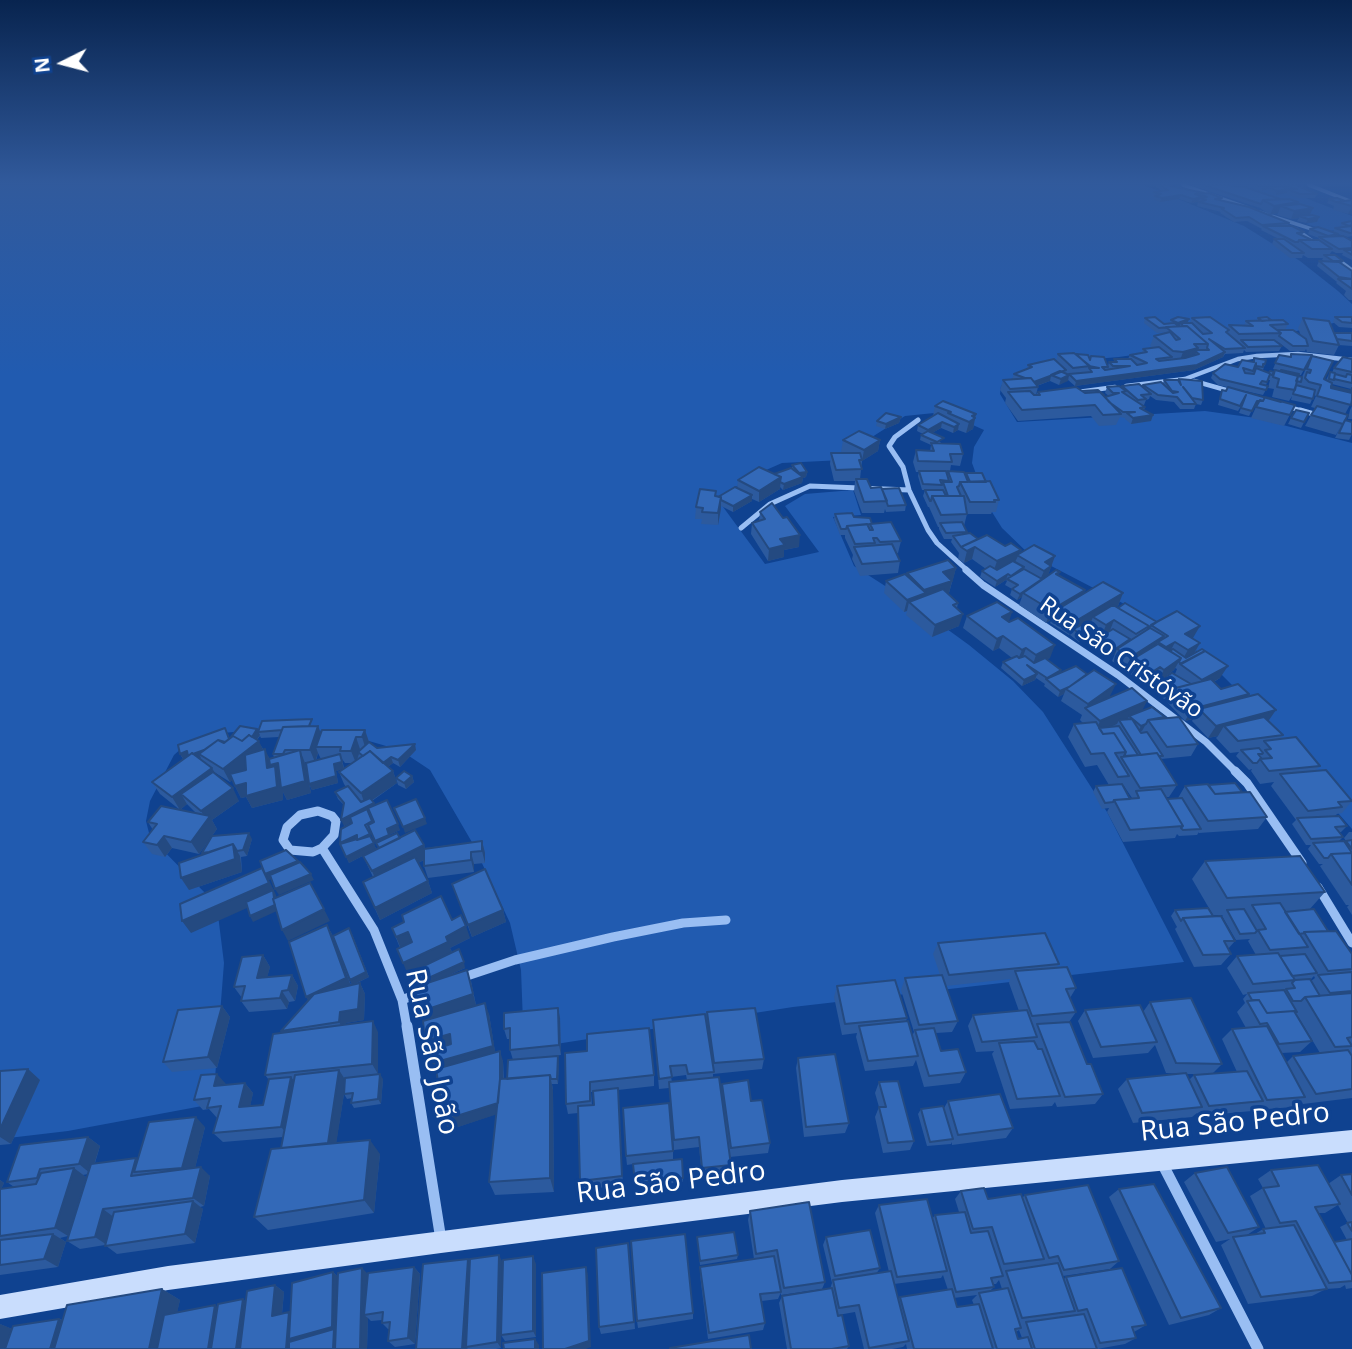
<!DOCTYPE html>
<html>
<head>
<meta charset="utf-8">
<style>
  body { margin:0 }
  #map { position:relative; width:1352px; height:1349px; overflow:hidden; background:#0f4290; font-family:"Open Sans",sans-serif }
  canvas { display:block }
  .north { position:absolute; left:28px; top:28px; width:70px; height:70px; -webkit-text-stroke:5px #0f4290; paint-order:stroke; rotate:264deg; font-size:19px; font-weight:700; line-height:28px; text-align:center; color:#fff }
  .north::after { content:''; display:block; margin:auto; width:24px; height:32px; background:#fff; clip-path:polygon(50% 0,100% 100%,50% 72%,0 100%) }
</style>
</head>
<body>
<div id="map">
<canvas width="1352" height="1349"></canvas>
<div class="north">N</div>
</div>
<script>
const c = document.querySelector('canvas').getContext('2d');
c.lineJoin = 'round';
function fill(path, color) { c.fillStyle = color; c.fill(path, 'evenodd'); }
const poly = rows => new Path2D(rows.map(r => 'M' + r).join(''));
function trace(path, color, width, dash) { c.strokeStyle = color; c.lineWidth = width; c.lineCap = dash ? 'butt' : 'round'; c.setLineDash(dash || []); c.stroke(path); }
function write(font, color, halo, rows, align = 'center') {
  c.font = font + ' "Open Sans",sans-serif'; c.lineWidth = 7; c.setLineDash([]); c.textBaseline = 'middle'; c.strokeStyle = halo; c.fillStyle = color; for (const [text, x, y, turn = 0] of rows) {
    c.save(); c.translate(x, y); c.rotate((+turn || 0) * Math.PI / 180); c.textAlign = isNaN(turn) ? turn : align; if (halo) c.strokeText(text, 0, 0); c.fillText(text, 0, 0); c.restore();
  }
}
const green = poly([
  [0,185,1144,185,1244,226,1300,261,1338,291,1352,304,1352,319,1292,332,1119,357,1059,362,1013,378,1001,386,1000,394,1017,422,1205,411,1256,418,1352,443,1352,829,1286,753,1232,685,1200,653,1132,608,1030,555,1002,528,987,504,972,463,974,447,984,430,944,412,905,416,872,437,863,459,782,463,748,478,718,500,765,564,819,552,785,506,805,494,853,490,861,515,833,517,854,566,907,600,969,645,1013,681,1043,712,1107,812,1184,962,793,1007,524,1049,521,970,510,923,473,844,430,770,400,750,348,735,309,729,275,728,223,733,183,747,174,755,150,801,146,821,150,837,209,897,218,915,224,963,213,1104,68,1131,0,1139],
  [1215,185,1272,185,1352,216,1352,226,1330,231,1306,224,1317,221]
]);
const streetFar5 = poly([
  [1183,185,1248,208],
  [1309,185,1352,202],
  [1259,212,1318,231],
  [1296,229,1318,245],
  [1336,258,1352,270]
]);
const streetFar4 = poly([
  [1194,381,1233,392],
  [1126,386,1185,379,1238,359,1257,356,1298,354,1352,360],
  [1078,392,1115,387],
  [1285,406,1306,412]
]);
const streetFar3 = poly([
  [1300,410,1321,416],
  [918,420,895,437,889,446,903,467,909,490,928,530,937,543,968,571],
  [741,528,770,504,810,486,909,490]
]);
const streetFar2 = poly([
  [966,570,983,585,1118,675,1206,742,1237,773]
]);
const streetFar1 = poly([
  [1235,771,1247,783,1302,863],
  [318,811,332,816,336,821,334,835,322,848,313,852,290,850,283,840,287,827,300,815,318,811],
  [322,848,374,930,402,1000,407,1028],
  [1318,887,1352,943],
  [461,978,515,960,613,937,683,923,726,920],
  [402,1000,424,991]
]);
const street = poly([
  [407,1026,441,1240],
  [1162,1163,1258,1349]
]);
const secondary = poly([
  [1352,1130,1352,1152,842,1202,441,1253,168,1290,0,1319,0,1295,168,1266,842,1180,1352,1130]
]);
const wall = poly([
  [1156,185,1166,185,1222,198,1221,200,1289,223,1288,226,1304,232,1302,235,1312,240,1318,240,1319,238,1308,234,1310,229,1333,232,1335,228,1340,228,1342,223,1352,221,1352,236,1348,237,1338,234,1337,236,1352,241,1352,260,1342,255,1343,253,1336,253,1332,251,1329,255,1343,261,1342,264,1352,271,1352,300,1349,300,1344,295,1346,291,1336,283,1337,282,1317,266,1319,261,1324,261,1322,260,1323,258,1308,258,1303,255,1302,258,1290,258,1272,244,1274,239,1279,239,1261,230,1262,229,1247,221,1234,222,1220,213,1221,212,1197,206,1198,202,1191,203,1179,199,1160,202,1154,200,1155,197,1152,196,1154,192,1162,191,1156,187],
  [1190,185,1243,185,1242,187,1280,199,1298,202,1298,204,1309,215,1319,217,1317,222,1306,223,1297,221,1299,218,1291,219,1277,215,1278,213,1270,215,1260,208],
  [1254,185,1296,185,1317,194,1315,198,1298,198,1287,194,1288,191,1287,193,1276,195,1268,192,1269,190,1261,191,1252,188],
  [1329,199,1345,201,1352,200,1352,214,1348,214,1333,210,1334,206,1327,203],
  [1335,317,1352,317,1352,328,1339,327,1333,322],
  [1145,318,1164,324,1170,323,1171,320,1189,319,1187,323,1190,323,1192,318,1227,329,1229,325,1244,326,1246,321,1256,321,1258,318,1288,324,1285,330,1301,336,1298,328,1303,318,1334,333,1352,333,1352,346,1339,345,1334,355,1307,352,1306,349,1305,351,1290,351,1277,341,1282,346,1279,351,1246,352,1244,350,1243,353,1225,354,1223,357,1194,370,1075,386,1068,380,1059,385,1050,381,1037,386,1038,387,1036,395,1038,392,1082,391,1105,397,1109,396,1105,393,1107,387,1121,388,1122,386,1143,387,1143,385,1163,383,1164,380,1178,381,1179,379,1203,400,1201,405,1196,404,1194,409,1180,409,1174,402,1156,400,1150,396,1149,399,1146,400,1144,405,1142,405,1145,407,1144,410,1153,415,1151,421,1131,424,1125,419,1125,418,1120,417,1116,425,1099,426,1091,416,1018,421,1005,403,1006,398,1000,390,1003,380,1012,379,1014,374,1027,369,1028,365,1056,361,1058,354,1076,354,1090,358,1091,356,1108,366,1109,362,1114,362,1114,359,1128,359,1130,355,1142,353,1143,349,1153,348,1150,346,1154,336,1164,332,1157,333,1144,323],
  [1291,354,1312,355,1301,375,1299,375,1298,376,1301,379,1312,356,1324,379,1326,380,1330,372,1332,373,1334,368,1352,359,1352,401,1345,414,1345,420,1352,434,1349,440,1335,438,1341,426,1336,435,1305,426,1315,408,1311,407,1316,396,1314,395,1310,404,1291,400,1292,396,1289,401,1272,397,1274,389,1268,388,1270,380,1268,380,1266,385,1268,386,1263,395,1218,385,1211,378,1213,373,1225,364,1238,367,1253,362,1254,358,1265,364,1263,370,1262,370,1269,373,1281,371,1273,369,1279,355,1290,357],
  [1332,384,1351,389,1350,390,1331,386],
  [1222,390,1295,405,1284,426,1251,418,1256,407,1254,406,1249,416,1239,413,1244,401,1238,411,1218,405],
  [935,406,975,418,973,429,966,433,958,430,953,433,941,428,932,433,942,444,963,454,960,466,951,465,950,471,966,476,966,473,986,482,999,500,996,512,992,512,991,514,967,514,964,526,967,532,966,534,978,539,1021,550,1019,554,1055,556,1048,575,1060,572,1058,575,1085,590,1083,594,1123,593,1118,606,1116,607,1157,622,1193,638,1200,643,1195,653,1220,678,1214,682,1221,689,1247,696,1283,735,1280,739,1320,766,1316,770,1352,801,1342,813,1337,814,1335,816,1347,826,1341,832,1339,832,1343,837,1339,841,1345,842,1346,841,1344,838,1349,832,1352,832,1352,915,1347,907,1349,905,1346,905,1320,866,1323,864,1319,864,1308,849,1311,845,1306,845,1292,824,1296,820,1271,786,1274,782,1260,784,1251,771,1252,769,1249,770,1236,756,1239,752,1230,753,1216,738,1218,736,1208,738,1192,721,1193,719,1185,721,1166,701,1167,698,1164,699,1154,688,1157,682,1153,679,1146,684,1127,672,1130,667,1125,670,1112,661,1115,654,1108,658,1085,643,1087,637,1079,642,1070,635,1071,633,1069,635,1050,623,1052,619,1046,623,1019,605,1022,597,1017,600,1010,595,1012,589,1005,585,1007,581,1006,580,995,587,980,577,982,571,986,569,972,559,964,563,958,559,959,553,951,542,952,539,944,539,939,529,939,527,938,527,929,507,928,507,923,496,925,490,922,490,918,476,919,472,916,472,913,462,916,450,930,451,931,445,920,440,921,435,923,434,917,431,918,425,933,416],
  [1175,668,1177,669,1175,674,1162,679,1174,670],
  [1352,406,1352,419,1348,419,1350,410],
  [1309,413,1301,428,1288,424,1291,418],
  [901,417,899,423,885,429,876,426,877,421],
  [843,440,880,440,878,451,862,461,860,479,871,488,881,489,906,505,905,511,886,512,885,509,884,513,862,513,854,491,855,481,834,481,830,464,831,453,844,453,841,452],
  [792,465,807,472,806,477,803,478,802,483,783,490,780,487,780,489,759,502,752,499,752,501,733,512,721,506,718,525,701,524,702,519,695,519,696,507,716,491,716,497,718,497,737,488,738,480,774,474,792,469],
  [760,512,799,547,784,550,784,557,768,561,751,534,752,523,759,521],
  [835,514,854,517,872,524,901,541,898,553,896,553,900,561,898,573,860,576,852,559,853,555,845,538,845,535,840,535,834,519],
  [956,568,949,593,947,593,958,603,957,608,959,626,932,637,906,615,907,611,904,612,884,593,886,581,906,575,907,573],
  [967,616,1009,622,1050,658,1047,659,1061,670,1060,673,1110,696,1108,698,1164,718,1198,744,1191,756,1161,759,1177,785,1169,797,1166,797,1167,799,1178,798,1185,786,1242,792,1267,817,1258,829,1199,833,1199,832,1197,835,1179,836,1177,834,1175,838,1123,842,1107,812,1109,808,1102,809,1093,792,1096,786,1109,785,1097,765,1085,767,1068,737,1074,724,1083,723,1080,720,1082,715,1061,701,1064,694,1058,697,1044,686,1045,684,1036,678,1035,680,1022,686,1001,668,1003,662,1012,658,999,648,993,651,963,628],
  [1124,786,1132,798,1131,799,1124,787],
  [314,725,314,726,318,726,321,733,365,730,369,742,377,748,416,750,400,767,393,763,388,767,393,771,397,783,372,801,374,805,400,830,389,835,390,836,400,838,424,845,425,848,482,841,485,853,485,863,474,864,474,872,428,878,424,866,424,860,418,863,428,881,432,893,380,920,363,882,373,877,363,856,378,848,378,847,370,830,368,831,376,849,349,863,340,843,352,823,351,822,344,826,344,805,338,799,335,792,346,787,344,784,339,772,343,769,336,771,338,783,312,790,309,784,311,762,305,762,311,793,287,800,283,792,283,800,252,808,246,797,241,798,232,780,230,782,214,772,239,801,212,820,217,829,199,854,172,848,165,857,152,854,143,842,153,830,148,822,197,814,187,804,180,810,160,794,152,782,183,759,180,754,228,734,230,739,257,729,258,731],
  [260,736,261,738,279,737,273,754,274,758,270,759,257,740],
  [318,753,321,759,316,761],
  [342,759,345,763,352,763,344,768],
  [412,776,414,782,406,789,398,785,396,778],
  [252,839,247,856,241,857,242,872,189,890,181,878,203,854,202,853],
  [1205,861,1325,892,1309,910,1352,954,1352,1098,1303,1104,1301,1100,1293,1107,1255,1110,1255,1109,1252,1111,1198,1116,1197,1113,1192,1117,1133,1123,1118,1089,1127,1079,1182,1074,1166,1073,1155,1045,1148,1053,1093,1058,1078,1021,1085,1010,1143,1012,1150,1002,1222,1064,1212,1074,1237,1072,1222,1039,1232,1029,1246,1028,1237,1012,1245,1003,1243,999,1247,994,1243,995,1227,968,1237,956,1256,955,1248,941,1250,939,1236,940,1222,916,1223,915,1213,915,1192,879],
  [1314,976,1315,978,1311,981,1298,980,1311,979],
  [1296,1013,1320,1053,1293,1056,1287,1062,1282,1053,1300,1052,1312,1041],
  [1186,1074,1207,1074,1194,1075,1189,1080],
  [452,884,503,910,506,922,472,937],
  [1175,910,1213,916,1235,941,1228,949,1231,954,1221,965,1194,967,1175,929,1177,927,1171,916],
  [452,920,470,938,450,948,452,952,465,968,443,978,471,981,476,1005,489,1014,495,1052,503,1061,504,1079,507,1079,513,1060,510,1050,510,1039,507,1039,504,1029,558,1008,560,1018,561,1055,543,1057,559,1062,558,1084,552,1084,553,1090,554,1192,495,1195,489,1182,496,1114,449,1130,444,1120,432,1051,430,1052,423,1020,419,1012,416,990,410,974,408,975,400,948,392,928],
  [327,925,333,936,351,985,352,985,350,980,352,934,369,977,355,984,360,983,365,994,364,1020,346,1023,346,1025,378,1032,378,1074,344,1078,345,1080,383,1079,381,1104,354,1108,351,1103,352,1098,347,1099,344,1094,336,1143,380,1154,374,1213,268,1230,254,1217,281,1148,283,1137,223,1142,213,1133,217,1118,209,1109,203,1110,194,1100,226,1085,245,1083,253,1093,250,1106,263,1105,269,1080,265,1075,282,1033,281,1031,308,1001],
  [938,943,1059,964,1056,968,1076,988,1070,998,1076,1012,1069,1022,1087,1064,1103,1094,1095,1104,1057,1107,1055,1102,1052,1106,1010,1109,992,1054,994,1051,976,1052,968,1026,973,1015,1019,1011,1009,983,1010,979,946,986,958,1021,952,1032,936,1033,941,1051,966,1072,960,1083,924,1087,916,1060,913,1066,865,1071,856,1037,857,1033,842,1035,834,997,837,986,907,1018,906,1021,912,1036,914,1032,901,990,905,978,940,975,933,954],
  [263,955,270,967,267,977,292,975,298,986,295,1001,289,1002,287,1009,249,1012,241,1001,242,998,234,987],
  [222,1006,230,1017,217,1068,172,1072,163,1062],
  [707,1012,764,1059,762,1069,713,1074,713,1078,721,1094,722,1084,751,1101,770,1143,768,1153,730,1157,731,1165,730,1174,702,1177,699,1147,674,1150,669,1088,659,1089,653,1020,707,1023],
  [686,1075,687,1080,672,1082,671,1077],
  [565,1053,654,1075,654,1086,618,1090,623,1185,582,1190,580,1181,578,1113,568,1114,566,1104],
  [591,1092,593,1092,594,1105,592,1105],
  [798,1058,849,1123,845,1133,804,1137,796,1068],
  [28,1069,40,1080,11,1144,0,1145,0,1071],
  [879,1082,914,1141,910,1150,883,1153,875,1117,879,1107,875,1093],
  [948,1101,1013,1128,1006,1138,952,1145,952,1142,951,1144,927,1146,918,1114,921,1109,944,1108],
  [205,1127,195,1168,210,1176,204,1206,200,1207,203,1209,195,1243,117,1254,105,1245,80,1249,67,1241,88,1174,83,1175,86,1177,68,1236,60,1238,66,1242,58,1267,0,1275,0,1180,4,1183,1,1189,14,1187,7,1182,88,1137,100,1146,95,1163,138,1159],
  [673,1151,673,1160,683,1178,683,1182,635,1187,633,1164,627,1165,626,1156],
  [1271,1170,1328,1184,1341,1175,1352,1174,1352,1288,1346,1289,1345,1285,1340,1288,1326,1289,1312,1296,1248,1304,1221,1245,1230,1239,1216,1242,1184,1182,1195,1173,1259,1227,1247,1235,1255,1234,1263,1229,1266,1229,1250,1196,1263,1188,1258,1179],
  [1338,1205,1348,1223,1340,1227,1347,1240,1334,1242,1318,1213,1325,1213],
  [1119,1189,1221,1308,1209,1315,1169,1325,1109,1197],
  [961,1191,988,1199,1022,1198,1025,1195,1119,1261,1110,1269,1063,1276,1064,1279,1066,1277,1146,1325,1134,1332,1136,1338,1125,1344,1097,1349,907,1349,906,1344,903,1347,892,1349,864,1349,855,1312,838,1315,849,1346,847,1349,787,1349,779,1303,782,1296,830,1289,832,1283,823,1245,826,1237,880,1268,876,1274,889,1272,875,1213,879,1205,932,1219,935,1215,959,1212,955,1199],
  [943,1275,948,1290,900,1297,898,1300,894,1284,941,1278],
  [999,1280,1002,1289,990,1291,994,1287,993,1284,996,1284],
  [977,1295,972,1300,974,1305,957,1307,954,1298],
  [1019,1330,1022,1338,1018,1339,1016,1332],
  [750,1211,825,1282,822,1289,781,1295,775,1258,781,1292,778,1299,762,1301,765,1323,763,1330,708,1339,700,1275,700,1267,754,1259,748,1220],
  [697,1237,738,1255,737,1259,700,1265],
  [628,1243,635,1329,601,1334,599,1327],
  [468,1259,470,1263,503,1262,536,1264,536,1337,505,1341,501,1335,501,1348,496,1349,416,1349],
  [414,1267,420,1274,415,1344,395,1347,388,1341,390,1329,388,1329,382,1323,382,1320,371,1321,368,1318,367,1349,0,1349,0,1324,12,1329,59,1319,63,1320,162,1289,180,1300,177,1312,217,1307,246,1301,275,1285,284,1292,282,1314,289,1312,291,1313,333,1272,338,1277,368,1274],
  [693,1313,693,1319,638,1328,637,1321]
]);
const shadedWall = poly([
  [1271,185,1270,189,1261,191,1263,187],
  [1288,189,1287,193,1276,195,1277,191],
  [1181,195,1179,199,1160,202,1162,198],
  [1200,198,1198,202,1191,203,1193,199],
  [1298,202,1295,211,1281,206,1278,213,1270,215,1274,206],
  [1352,206,1352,214,1348,214],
  [1313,208,1309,217,1299,216,1299,218,1291,219,1294,211],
  [1319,217,1317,222,1306,223,1308,219],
  [1189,319,1187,324,1181,323,1180,326,1177,326,1178,323],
  [1198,348,1194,358,1179,363,1183,352],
  [1225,352,1223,357,1194,370,1075,386,1076,381],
  [1069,375,1068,381,1059,385,1061,379],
  [1051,376,1050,381,1033,387,1034,382],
  [976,414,973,429,966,433,969,422,972,416],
  [1153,415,1151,421,1131,424,1133,418],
  [901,417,899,423,885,429,886,424],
  [942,422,941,428,927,436,928,430],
  [959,424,958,430,953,433,954,427],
  [880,440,878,451,862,461,864,450],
  [807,472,806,477,803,478,802,483,783,490,784,484,799,473],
  [781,477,780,489,759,502,759,491],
  [752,495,752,501,733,512,733,506],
  [721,497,721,509,718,525,718,513],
  [800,535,799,547,784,550,784,557,768,561,769,549,780,539],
  [975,547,972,559,964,563,967,551],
  [1021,550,1015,562,993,573,997,561],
  [1055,556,1047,578,1023,593,1022,597,1017,600,1020,594,1040,580,1044,571,1045,562],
  [956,568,953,580,940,584,943,572],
  [1008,574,1006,580,995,587,997,581],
  [952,581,949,593,924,601,909,602,907,611,904,612,907,600,923,594,924,590],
  [1085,590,1080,602,1055,611,1052,619,1046,623,1051,610],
  [1123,593,1118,606,1096,619,1093,617,1091,622,1075,631,1073,629,1071,633,1069,635,1074,622],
  [1012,612,1008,625,1002,617],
  [963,614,959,626,932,637,935,625],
  [1114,620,1109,633,1101,638,1106,625],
  [1200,626,1193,638,1179,646,1185,634],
  [1093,629,1091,635,1079,642,1082,635],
  [1003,636,999,648,993,651,997,639],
  [1164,636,1161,644,1158,642,1153,652,1133,659,1130,667,1125,670,1131,657],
  [1130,639,1117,649,1115,654,1108,658,1111,652],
  [1175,642,1169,654,1160,659,1166,647],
  [1200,643,1193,655,1181,662,1188,650],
  [1055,645,1050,658,1032,667,1036,655],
  [1026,648,1022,660,1017,662,1022,650],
  [1181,658,1174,670,1157,682,1164,670],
  [1228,666,1220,678,1195,692,1202,680],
  [1160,667,1153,679,1146,684,1152,672],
  [1037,674,1035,680,1022,686,1024,680],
  [1116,684,1110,696,1089,711,1086,709,1088,704],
  [1066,689,1064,694,1058,697,1060,691],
  [1249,694,1241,707,1199,709,1193,719,1185,721,1192,709],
  [1147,701,1141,713,1129,716,1128,719,1119,720,1117,724,1097,733,1096,731,1100,721],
  [1276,710,1267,723,1224,726,1218,736,1208,738,1216,726],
  [1146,724,1142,731,1138,732,1141,726],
  [318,726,323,739,316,747,318,753,315,762,310,750],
  [225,728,232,747,199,754,201,758,192,762,184,760,180,754],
  [257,729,260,735,251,748,259,741,265,754,230,782,223,769,248,742],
  [365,730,369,742,366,750,362,737],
  [356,737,360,749,358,752,359,754,356,763,351,751],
  [415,744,416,750,400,767,398,760],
  [265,749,271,762,300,750,305,763,311,793,287,800,283,792,283,800,252,808,246,797,241,798,235,786,267,768],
  [340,754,344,769,336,771,338,783,312,790,309,784,334,764],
  [391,757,393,763,384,770,382,764],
  [212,768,219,780,181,794,187,804,180,810,172,797],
  [393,771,397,783,365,805,361,793],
  [412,776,414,782,406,789,404,783],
  [233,788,239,801,212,820,217,829,199,854,191,842,207,821,201,811],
  [374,803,376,809,344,826,341,820],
  [425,818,427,824,405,833,403,827],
  [398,824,400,830,389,835,387,829],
  [249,833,252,839,247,856,243,850],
  [370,834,372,840,342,849,340,843,357,835],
  [164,836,172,848,165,857,157,845],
  [482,841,485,853,485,863,482,851],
  [374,843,376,849,349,863,346,857],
  [233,844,240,856,242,872,189,890,181,878],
  [424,845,428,858,377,883,372,871],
  [471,852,474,864,474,872,471,860],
  [298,861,301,867,269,880,276,895,279,910,253,922,250,916,274,896,191,933,182,921,262,868],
  [311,874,314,880,279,895,275,889],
  [428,881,432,893,380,920,375,908],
  [324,909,330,921,288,941,282,930],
  [503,910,506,922,472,937,468,925],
  [327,925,333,936,352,989,312,1008,306,997],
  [466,926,470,938,450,948,452,953,408,975,403,963,446,937],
  [349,928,369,977,352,985,350,980],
  [408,932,412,943,401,949,396,937],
  [263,955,270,967,264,989,257,978],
  [464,962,465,968,415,990,413,985],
  [467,970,476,1005,424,1023,419,1012],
  [292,975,298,986,295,1001,288,990],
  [360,983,365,994,364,1020,346,1023,345,1033,339,1022,340,1012],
  [282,991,289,1002,287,1009,280,998],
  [485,1003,489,1014,496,1057,438,1074,433,1063,493,1046],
  [222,1006,230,1017,217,1068,208,1057],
  [558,1008,560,1018,561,1055,559,1045],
  [373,1021,378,1032,378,1074,372,1064],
  [450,1034,454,1045,430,1052,425,1041],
  [500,1051,503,1061,504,1112,449,1130,444,1120],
  [558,1056,559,1062,558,1084,557,1079],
  [28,1069,40,1080,11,1144,0,1137,0,1129],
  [339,1070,346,1081,335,1152,328,1143],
  [217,1074,226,1084,214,1086],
  [380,1074,383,1079,381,1104,378,1099],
  [550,1075,553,1090,554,1192,550,1178],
  [291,1077,299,1087,289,1136,281,1127],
  [245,1083,253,1093,248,1117,239,1107],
  [196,1117,205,1127,193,1177,182,1168],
  [88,1137,100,1146,91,1174,79,1164],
  [370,1140,380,1154,374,1213,364,1200],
  [201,1167,210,1176,204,1206,193,1198],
  [74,1168,86,1177,68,1236,55,1228],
  [0,1180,4,1183,0,1191],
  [193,1201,203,1209,195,1243,185,1234],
  [103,1209,115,1218,107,1245,95,1237],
  [53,1234,66,1242,58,1267,44,1259],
  [499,1255,503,1263,501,1348,497,1342],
  [533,1256,536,1264,536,1337,533,1331],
  [468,1259,472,1267,466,1347,468,1349,462,1349],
  [414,1267,420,1274,415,1344,408,1338],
  [586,1267,588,1275,591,1347,586,1349,565,1349],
  [362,1268,369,1275,364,1315,368,1318,367,1349,360,1349],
  [333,1272,341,1280,341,1349,286,1349,289,1312,298,1318],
  [275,1285,284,1292,281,1323,272,1316],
  [162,1289,180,1300,169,1349,149,1349],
  [243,1299,253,1306,247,1349,236,1349],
  [215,1305,226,1312,220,1349,208,1349],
  [59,1319,73,1325,66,1349,50,1349],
  [0,1324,15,1330,9,1349,0,1349],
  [535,1339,539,1345,539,1349,535,1349]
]);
const building = poly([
  [1160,185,1166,185,1204,193,1195,194,1203,197,1193,199,1181,195,1162,198,1155,196,1161,194,1154,192,1168,190,1160,185],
  [1204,185,1228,185,1226,185,1245,187,1280,199,1263,200,1261,204,1204,185],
  [1257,185,1271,185,1263,187,1257,185],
  [1280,185,1296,185,1317,194,1300,194,1289,190,1297,189,1280,185],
  [1281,186,1288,189,1277,191,1270,188,1281,186],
  [1209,193,1222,198,1215,199,1249,207,1289,223,1262,225,1249,217,1236,218,1222,209,1224,208,1199,202,1206,200,1200,198,1207,197,1200,194,1209,193],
  [1337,198,1345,201,1336,202,1329,199,1337,198],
  [1289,199,1298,202,1274,206,1263,200,1289,199],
  [1352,200,1352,206,1337,202,1352,200],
  [1300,204,1313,208,1294,211,1281,206,1300,204],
  [1312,215,1319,217,1308,219,1299,216,1312,215],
  [1352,221,1352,225,1349,226,1342,223,1352,221],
  [1263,226,1292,226,1304,232,1297,233,1312,240,1299,240,1298,242,1295,242,1263,226],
  [1352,226,1352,233,1350,233,1335,228,1352,226],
  [1318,227,1338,234,1328,236,1310,229,1318,227],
  [1343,236,1352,241,1352,248,1339,249,1319,237,1343,236],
  [1274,239,1284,239,1304,253,1292,253,1274,239],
  [1299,240,1319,240,1332,249,1312,249,1299,240],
  [1344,250,1352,250,1352,255,1344,250],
  [1324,255,1335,255,1343,261,1333,261,1324,255],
  [1319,261,1339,262,1352,271,1352,279,1339,277,1319,261],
  [1338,279,1352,279,1352,289,1338,279],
  [1155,317,1164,324,1174,323,1179,326,1159,328,1145,318,1155,317],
  [1178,317,1189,319,1178,323,1171,320,1178,317],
  [1210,317,1229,330,1226,332,1245,348,1225,349,1209,339,1225,352,1197,365,1076,381,1069,374,1092,372,1089,368,1099,368,1089,366,1076,354,1088,355,1090,360,1091,356,1104,357,1108,367,1102,367,1105,370,1130,366,1113,366,1109,362,1117,362,1114,359,1131,359,1137,365,1147,363,1130,355,1147,352,1143,349,1159,347,1172,357,1156,359,1159,361,1185,358,1199,354,1196,352,1197,350,1209,350,1207,348,1208,344,1187,326,1183,326,1181,323,1192,323,1203,334,1212,333,1192,318,1210,317],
  [1267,317,1271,320,1262,321,1258,318,1267,317],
  [1335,317,1352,317,1352,323,1342,322,1335,317],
  [1303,318,1329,321,1339,345,1313,341,1303,318],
  [1283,320,1288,324,1270,325,1281,333,1239,334,1229,325,1253,326,1246,321,1283,320],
  [1187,326,1208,344,1194,344,1198,348,1183,352,1173,351,1154,336,1170,332,1176,340,1180,339,1166,327,1187,326],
  [1277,330,1293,330,1306,339,1308,346,1293,346,1279,336,1281,333,1277,330],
  [1334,333,1352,333,1352,341,1337,339,1334,333],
  [1241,340,1274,340,1282,346,1248,347,1241,340],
  [1074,353,1090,366,1073,368,1058,354,1074,353],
  [1291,354,1312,355,1304,370,1275,363,1279,355,1291,357,1291,354],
  [1312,356,1333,361,1324,379,1332,383,1331,388,1352,393,1352,400,1351,405,1317,396,1321,385,1309,382,1305,378,1307,372,1310,373,1311,370,1307,369,1312,356],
  [1343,357,1352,359,1352,372,1334,368,1343,357],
  [1254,358,1266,360,1265,364,1263,364,1263,367,1256,366,1256,363,1253,371,1243,368,1245,373,1254,374,1256,368,1269,373,1270,371,1274,372,1272,375,1270,374,1267,382,1262,381,1260,384,1268,386,1266,390,1220,379,1213,373,1225,364,1238,367,1242,360,1254,362,1254,358],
  [1054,359,1066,370,1034,382,1031,378,1025,378,1014,374,1032,367,1028,365,1054,359],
  [1275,370,1298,376,1295,390,1277,387,1279,379,1273,377,1275,370],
  [1281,370,1299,374,1298,376,1302,377,1301,382,1296,381,1298,376,1281,371,1281,370],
  [1060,371,1069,375,1061,379,1051,375,1060,371],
  [1330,372,1335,373,1334,380,1329,379,1330,372],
  [1335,374,1346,377,1347,374,1352,375,1352,383,1334,379,1335,374],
  [1031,378,1038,387,1010,389,1003,380,1031,378],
  [1179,379,1202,381,1203,400,1192,398,1183,387,1196,404,1183,404,1177,397,1158,395,1143,385,1161,382,1173,393,1178,392,1172,391,1164,380,1178,380,1181,385,1179,379],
  [1139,384,1151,394,1141,395,1146,399,1138,400,1122,386,1139,384],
  [1296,385,1315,390,1313,399,1293,394,1296,385],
  [1119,386,1126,391,1122,392,1145,407,1140,408,1153,415,1133,418,1127,413,1135,412,1123,412,1109,402,1105,397,1119,393,1113,393,1107,387,1119,386],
  [1331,386,1351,391,1352,388,1352,393,1331,388,1331,386],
  [1076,387,1085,393,1100,392,1121,414,1103,415,1095,405,1022,410,1008,392,1030,391,1034,395,1040,395,1038,392,1076,387],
  [1228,387,1281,402,1265,397,1263,401,1257,401,1252,411,1241,408,1246,395,1240,406,1220,399,1222,390,1226,391,1228,387],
  [1098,390,1104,395,1100,392,1085,393,1082,391,1098,390],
  [1265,397,1295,405,1290,415,1256,407,1260,400,1263,401,1265,397],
  [943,401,976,414,972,416,975,418,969,422,948,413,951,412,935,406,943,401],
  [1317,406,1348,415,1343,424,1311,415,1317,406],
  [1296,410,1309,413,1304,422,1291,418,1296,410],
  [886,413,901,417,886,424,877,421,886,413],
  [938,413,959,424,954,427,942,422,928,430,918,425,938,413],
  [1345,420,1352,422,1352,434,1339,433,1345,420],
  [859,431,880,440,864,450,843,440,859,431],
  [928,431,944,438,937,442,921,435,928,431],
  [931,443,960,444,963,454,950,454,952,462,918,461,916,450,934,451,931,443],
  [831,453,860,453,862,460,859,460,862,469,836,470,831,453],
  [801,463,807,472,799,473,792,465,801,463],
  [759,467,781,477,759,491,738,480,759,467],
  [791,468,803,477,784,484,780,482,781,477,774,474,791,468],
  [919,471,946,471,949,481,940,480,942,485,923,484,919,471],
  [948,471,964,472,968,482,960,482,959,486,957,487,961,496,948,496,943,482,952,482,948,471],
  [966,473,982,473,986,482,970,482,966,473],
  [856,479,867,479,871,488,881,487,887,501,864,502,856,479],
  [990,481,999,500,994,500,995,502,970,502,960,482,990,481],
  [735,487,752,495,733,506,721,500,721,497,718,497,735,487],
  [899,488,906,505,888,506,882,489,899,488],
  [700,489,716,491,715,496,721,497,718,513,702,512,703,508,696,507,700,489],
  [925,490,943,490,946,496,932,496,931,501,930,501,925,490],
  [932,496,964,496,967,514,941,515,932,496],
  [772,503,783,518,787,517,800,535,780,539,785,545,769,549,752,523,765,519,760,512,772,503],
  [852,513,854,517,870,518,872,524,847,526,846,529,841,529,835,514,852,513],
  [891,522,901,541,880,542,877,538,873,538,875,543,855,544,847,526,867,524,870,530,873,530,870,524,891,522],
  [962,522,967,532,946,533,940,523,962,522],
  [970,533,978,539,961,547,953,536,970,533],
  [987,535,1005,546,1011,543,1021,550,997,561,975,547,967,551,961,547,987,535],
  [892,544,900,561,862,564,854,547,892,544],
  [1034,545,1055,556,1045,562,1051,566,1044,571,1017,555,1034,545],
  [948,560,956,568,943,572,952,581,924,590,907,573,948,560],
  [1013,561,1024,567,1011,576,1008,574,997,581,982,571,990,566,997,570,1013,561],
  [1024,569,1042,579,1020,594,1012,589,1018,585,1007,579,1024,569],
  [1056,570,1060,572,1056,574,1085,590,1051,610,1023,593,1056,570],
  [905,574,926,593,907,600,886,581,905,574],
  [1103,582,1123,593,1074,622,1055,611,1103,582],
  [943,589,958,603,953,605,963,614,935,625,909,602,943,589],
  [997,602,1012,612,1002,617,1009,622,1018,618,1055,645,1036,655,1026,648,1022,650,1003,636,997,639,967,616,997,602],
  [1125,603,1157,622,1148,628,1149,626,1118,608,1125,603],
  [1113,605,1149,626,1136,634,1114,620,1106,625,1093,617,1113,605],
  [1177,611,1200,626,1185,634,1200,643,1188,650,1175,642,1166,647,1158,642,1168,636,1151,625,1177,611],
  [1085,623,1093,629,1082,635,1073,629,1085,623],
  [1150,628,1164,636,1131,657,1117,649,1150,628],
  [1113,629,1130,639,1111,652,1087,637,1098,630,1105,634,1113,629],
  [1158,644,1181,658,1164,670,1160,667,1152,672,1133,659,1158,644],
  [1173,649,1186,658,1202,649,1205,651,1181,664,1179,662,1181,658,1170,651,1173,649],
  [1205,651,1228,666,1202,680,1180,664,1205,651],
  [1017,656,1019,658,1025,656,1034,663,1045,658,1061,670,1047,678,1027,665,1037,674,1024,680,1003,662,1017,656],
  [1076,666,1087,674,1069,687,1060,691,1046,679,1076,666],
  [1094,670,1116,684,1088,704,1066,689,1094,670],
  [1172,673,1191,684,1172,689,1171,692,1168,693,1157,682,1172,673],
  [1211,679,1221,689,1238,684,1249,694,1192,709,1172,689,1211,679],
  [1132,688,1147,701,1100,721,1085,708,1132,688],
  [1258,694,1276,710,1216,726,1199,709,1258,694],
  [1152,707,1165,717,1148,720,1146,724,1141,726,1129,716,1152,707],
  [1179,717,1198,744,1167,747,1148,720,1179,717],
  [1264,717,1283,735,1238,741,1224,726,1264,717],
  [312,719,309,726,283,727,282,730,258,732,262,721,312,719],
  [1132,719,1141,733,1147,732,1163,756,1159,756,1157,753,1141,755,1119,720,1132,719],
  [1096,722,1103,734,1114,733,1126,752,1115,753,1129,776,1118,777,1104,753,1091,754,1074,724,1096,722],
  [240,726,257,729,252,737,249,735,242,741,233,736,230,738,240,726],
  [318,726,310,750,285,750,283,754,273,754,283,727,318,726],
  [1119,726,1138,755,1124,756,1126,752,1114,733,1103,734,1099,728,1119,726],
  [225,728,229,739,225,742,218,740,204,750,193,754,192,753,188,756,187,751,180,754,178,745,225,728],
  [322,730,365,730,362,737,356,737,351,751,340,751,341,747,316,747,322,730],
  [249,735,259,741,223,769,199,754,218,740,224,743,233,736,242,741,249,735],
  [1296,737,1320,766,1269,771,1260,759,1272,758,1265,750,1271,749,1264,741,1296,737],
  [369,742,377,748,415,744,398,760,391,757,383,763,370,751,363,756,358,752,369,742],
  [1259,748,1263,753,1262,754,1258,754,1262,759,1260,759,1257,763,1253,763,1241,750,1259,748],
  [265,749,267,768,275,766,277,787,246,796,246,783,235,786,230,774,246,770,245,755,265,749],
  [300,750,305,781,281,788,278,763,270,765,269,759,300,750],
  [370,751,393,771,361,793,339,772,370,751],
  [192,753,212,768,172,797,152,782,192,753],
  [1157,753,1177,785,1140,788,1121,757,1157,753],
  [340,754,342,762,334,764,336,776,309,784,306,763,340,754],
  [1326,770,1352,801,1338,802,1342,807,1308,811,1280,774,1326,770],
  [404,771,412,776,404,783,396,778,404,771],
  [213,772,233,788,201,811,181,794,213,772],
  [1235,783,1242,792,1215,794,1208,785,1235,783],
  [1122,784,1130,799,1114,800,1113,802,1105,803,1096,786,1122,784],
  [1208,784,1215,794,1250,792,1267,817,1208,821,1185,786,1208,784],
  [348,786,361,802,370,798,374,803,341,820,344,803,335,792,348,786],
  [1161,789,1183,826,1130,830,1114,800,1139,798,1136,791,1161,789],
  [1182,798,1201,829,1183,830,1181,828,1183,826,1167,799,1182,798],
  [416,799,425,818,403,827,394,808,416,799],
  [387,800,398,824,387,829,389,835,375,841,368,825,374,822,368,808,387,800],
  [161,806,210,816,191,842,164,836,157,845,143,842,157,824,148,822,161,806],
  [367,809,372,821,365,825,370,834,357,840,370,836,374,843,346,857,340,844,357,839,357,835,340,843,341,829,352,823,350,817,367,809],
  [1339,816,1347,826,1335,827,1343,837,1311,839,1297,818,1339,816],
  [415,830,424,845,372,871,363,856,415,830],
  [249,833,243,850,237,851,233,844,209,852,202,853,212,836,249,833],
  [397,833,400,838,379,848,376,843,397,833],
  [1352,840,1352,849,1346,841,1352,840],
  [482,841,482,851,471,852,471,860,424,866,424,849,482,841],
  [1344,841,1352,853,1331,854,1328,858,1324,858,1313,843,1344,841],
  [233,844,235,859,181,878,179,863,233,844],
  [286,850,298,861,265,874,260,861,286,850],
  [1352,853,1352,885,1331,854,1352,853],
  [1300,856,1325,892,1227,898,1205,861,1300,856],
  [415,857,428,881,375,908,363,882,415,857],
  [300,862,311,874,275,889,270,875,300,862],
  [262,868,269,883,182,921,180,904,262,868],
  [485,869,503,910,468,925,452,884,485,869],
  [310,883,324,909,282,930,273,899,310,883],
  [273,890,274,898,273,899,275,905,250,916,246,902,273,890],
  [441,896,452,920,461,915,466,926,446,937,448,942,403,963,397,949,412,942,408,932,396,937,392,928,404,922,402,915,441,896],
  [1280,903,1308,947,1270,950,1258,930,1266,929,1252,905,1280,903],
  [1208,908,1213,916,1183,918,1181,921,1175,910,1208,908],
  [1244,909,1257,931,1255,933,1240,934,1227,910,1244,909],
  [1314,909,1328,931,1304,932,1305,933,1299,934,1285,912,1314,909],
  [1221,916,1235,941,1224,941,1231,954,1203,955,1183,918,1221,916],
  [327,925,346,978,306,997,289,942,327,925],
  [349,928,366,972,350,980,333,936,349,928],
  [1336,931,1352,954,1352,969,1328,971,1304,932,1336,931],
  [1045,933,1059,964,949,975,938,943,1045,933],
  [459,949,464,962,413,985,409,973,459,949],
  [1278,953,1295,980,1253,984,1237,956,1278,953],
  [1305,954,1317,973,1292,976,1280,956,1305,954],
  [263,955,257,978,292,975,288,990,282,991,280,998,241,1001,245,986,234,987,242,957,263,955],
  [1067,967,1076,988,1066,989,1076,1012,1032,1016,1015,971,1067,967],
  [467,970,473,994,419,1012,415,987,467,970],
  [1352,972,1352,991,1330,993,1318,975,1352,972],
  [942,975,958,1021,919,1025,905,978,942,975],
  [1310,979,1320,996,1305,997,1301,1001,1293,1001,1286,989,1295,988,1292,983,1295,980,1310,979],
  [895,980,907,1018,845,1024,837,986,895,980],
  [360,983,358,1009,340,1012,339,1022,281,1031,314,994,360,983],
  [1284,990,1297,1012,1294,1011,1267,1013,1259,1000,1252,1000,1248,993,1284,990],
  [1352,993,1352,1037,1347,1038,1352,1046,1335,1047,1305,997,1352,993],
  [1191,998,1222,1064,1176,1063,1150,1002,1191,998],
  [1259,1000,1267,1013,1294,1011,1312,1041,1279,1044,1267,1023,1260,1024,1247,1001,1259,1000],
  [485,1003,493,1046,433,1063,432,1050,451,1044,450,1034,425,1041,423,1021,485,1003],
  [1140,1005,1157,1042,1101,1047,1085,1010,1140,1005],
  [222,1006,208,1057,163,1062,178,1010,222,1006],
  [558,1008,559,1045,510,1050,510,1028,504,1029,504,1013,558,1008],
  [755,1008,764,1059,714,1063,707,1012,755,1008],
  [1027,1010,1037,1037,982,1042,973,1015,1027,1010],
  [705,1014,714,1072,688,1074,686,1065,670,1066,672,1077,659,1079,653,1020,705,1014],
  [373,1021,372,1064,265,1075,273,1034,373,1021],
  [908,1021,918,1056,868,1061,859,1026,908,1021],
  [1070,1022,1087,1064,1091,1064,1103,1094,1065,1097,1037,1024,1070,1022],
  [1267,1026,1305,1097,1267,1100,1232,1029,1267,1026],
  [649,1028,654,1075,590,1082,590,1101,566,1104,565,1053,587,1051,587,1034,649,1028],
  [934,1028,941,1051,958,1049,966,1072,929,1076,915,1030,934,1028],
  [1034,1041,1038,1049,1042,1049,1060,1096,1017,1099,999,1043,1034,1041],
  [1348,1050,1352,1056,1352,1089,1316,1094,1293,1056,1348,1050],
  [500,1051,500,1079,498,1103,444,1120,436,1069,500,1051],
  [835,1054,849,1123,806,1127,798,1058,835,1054],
  [558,1056,557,1079,551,1079,550,1075,507,1079,508,1060,558,1056],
  [28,1069,0,1129,0,1071,28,1069],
  [339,1070,328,1143,281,1148,295,1075,339,1070],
  [1247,1071,1263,1101,1209,1106,1194,1075,1247,1071],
  [1186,1073,1202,1107,1142,1113,1127,1079,1186,1073],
  [217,1074,214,1086,245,1083,239,1107,263,1105,269,1079,291,1077,281,1127,213,1133,221,1106,207,1108,210,1098,194,1100,201,1075,217,1074],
  [380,1074,378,1099,351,1103,353,1093,344,1094,345,1078,380,1074],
  [550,1075,550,1178,489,1182,500,1079,550,1075],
  [719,1077,731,1165,702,1168,699,1137,674,1140,669,1082,719,1077],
  [748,1080,751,1101,762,1100,770,1143,731,1148,722,1084,748,1080],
  [898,1081,914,1141,888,1143,879,1107,886,1107,879,1082,898,1081],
  [618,1088,622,1176,580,1181,578,1106,594,1105,593,1091,618,1088],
  [1000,1094,1013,1128,958,1135,948,1101,1000,1094],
  [669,1103,673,1151,626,1156,623,1108,669,1103],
  [943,1106,953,1139,930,1142,921,1109,943,1106],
  [196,1117,182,1168,134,1172,149,1122,196,1117],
  [88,1137,79,1164,40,1169,37,1178,7,1182,20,1145,88,1137],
  [370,1140,364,1200,254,1217,271,1149,370,1140],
  [136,1158,131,1176,201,1167,193,1198,103,1209,95,1237,67,1241,91,1164,136,1158],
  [682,1159,683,1178,635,1183,633,1164,682,1159],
  [1318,1165,1340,1204,1315,1207,1352,1275,1352,1281,1329,1283,1296,1221,1280,1223,1263,1188,1279,1186,1271,1170,1318,1165],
  [1227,1167,1259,1227,1228,1233,1195,1173,1227,1167],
  [74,1168,55,1228,0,1236,0,1189,36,1184,41,1173,74,1168],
  [1352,1174,1352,1195,1341,1175,1352,1174],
  [1154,1184,1221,1308,1181,1318,1119,1189,1154,1184],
  [1088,1185,1119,1261,1064,1270,1058,1256,1049,1258,1025,1195,1088,1185],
  [984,1188,988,1199,1021,1194,1044,1259,1004,1264,992,1227,973,1229,961,1191,984,1188],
  [927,1199,947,1271,897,1277,879,1205,927,1199],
  [193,1201,185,1234,105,1246,114,1212,193,1201],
  [809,1202,825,1282,784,1288,777,1250,756,1254,750,1211,809,1202],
  [965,1212,971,1233,988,1231,1003,1276,991,1278,994,1287,956,1292,935,1215,965,1212],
  [1352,1222,1352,1231,1347,1223,1352,1222],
  [1294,1225,1327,1289,1261,1297,1233,1237,1265,1233,1263,1229,1294,1225],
  [870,1230,880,1268,835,1276,826,1237,870,1230],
  [734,1232,738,1255,700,1261,697,1237,734,1232],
  [53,1234,44,1259,0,1265,0,1240,53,1234],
  [685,1234,693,1313,637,1321,631,1241,685,1234],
  [1352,1239,1352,1275,1334,1242,1352,1239],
  [628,1243,634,1322,599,1327,596,1248,628,1243],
  [499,1255,497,1342,466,1347,470,1259,499,1255],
  [533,1256,533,1331,501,1335,503,1260,533,1256],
  [774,1256,781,1292,760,1294,765,1323,709,1333,700,1267,774,1256],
  [468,1259,462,1349,416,1349,423,1264,468,1259],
  [1058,1263,1075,1311,1022,1318,1006,1271,1058,1263],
  [414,1267,408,1338,388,1341,390,1322,382,1323,383,1312,364,1315,368,1273,414,1267],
  [586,1267,589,1341,565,1349,543,1349,542,1273,586,1267],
  [362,1268,360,1349,335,1349,338,1273,362,1268],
  [1122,1268,1146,1325,1132,1327,1136,1338,1100,1343,1087,1309,1078,1311,1066,1277,1122,1268],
  [891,1271,909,1341,869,1348,859,1305,839,1308,833,1280,891,1271],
  [333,1272,332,1327,289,1339,292,1283,333,1272],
  [275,1285,272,1316,289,1312,286,1349,240,1349,247,1291,275,1285],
  [832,1288,838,1316,842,1315,849,1346,832,1349,791,1349,782,1296,832,1288],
  [1008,1288,1021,1328,1015,1329,1018,1339,1028,1337,1032,1349,997,1349,979,1293,1008,1288],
  [162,1289,149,1349,54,1349,67,1305,162,1289],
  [952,1289,957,1307,979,1304,993,1349,914,1349,900,1297,952,1289],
  [243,1299,236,1349,211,1349,218,1304,243,1299],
  [215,1305,208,1349,157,1349,164,1315,215,1305],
  [1084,1314,1097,1349,1035,1349,1026,1322,1084,1314],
  [59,1319,50,1349,5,1349,13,1326,59,1319],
  [334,1329,333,1349,289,1349,289,1342,334,1329],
  [749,1335,751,1349,670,1349,670,1348,749,1335],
  [535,1339,535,1349,504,1349,503,1343,535,1339]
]);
const streetNames = [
  ["Rua São Cristóvão",1121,658,35]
];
const nearStreetnames = [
  ["Rua São João",431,1052,78],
  ["Rua São Pedro",1235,1123,-6],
  ["Rua São Pedro",671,1183,-7]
];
fill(green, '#215bb0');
trace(streetFar5, '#99bef3', 3.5);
trace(streetFar4, '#99bef3', 4.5);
trace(streetFar3, '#99bef3', 5);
trace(streetFar2, '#99bef3', 7);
trace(streetFar1, '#99bef3', 9);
trace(street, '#99bef3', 11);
fill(secondary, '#c9ddfd');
fill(wall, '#2c5a9e');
fill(shadedWall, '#244a81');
fill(building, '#3369b8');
trace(building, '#244a81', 2);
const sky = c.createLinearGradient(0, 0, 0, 374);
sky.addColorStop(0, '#08244f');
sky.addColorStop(0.49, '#315a9c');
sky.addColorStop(1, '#315a9c00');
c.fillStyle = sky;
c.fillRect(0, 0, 1352, 374);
write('23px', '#fff', '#0f4290', streetNames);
write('28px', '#fff', '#0f4290', nearStreetnames);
</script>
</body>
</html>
